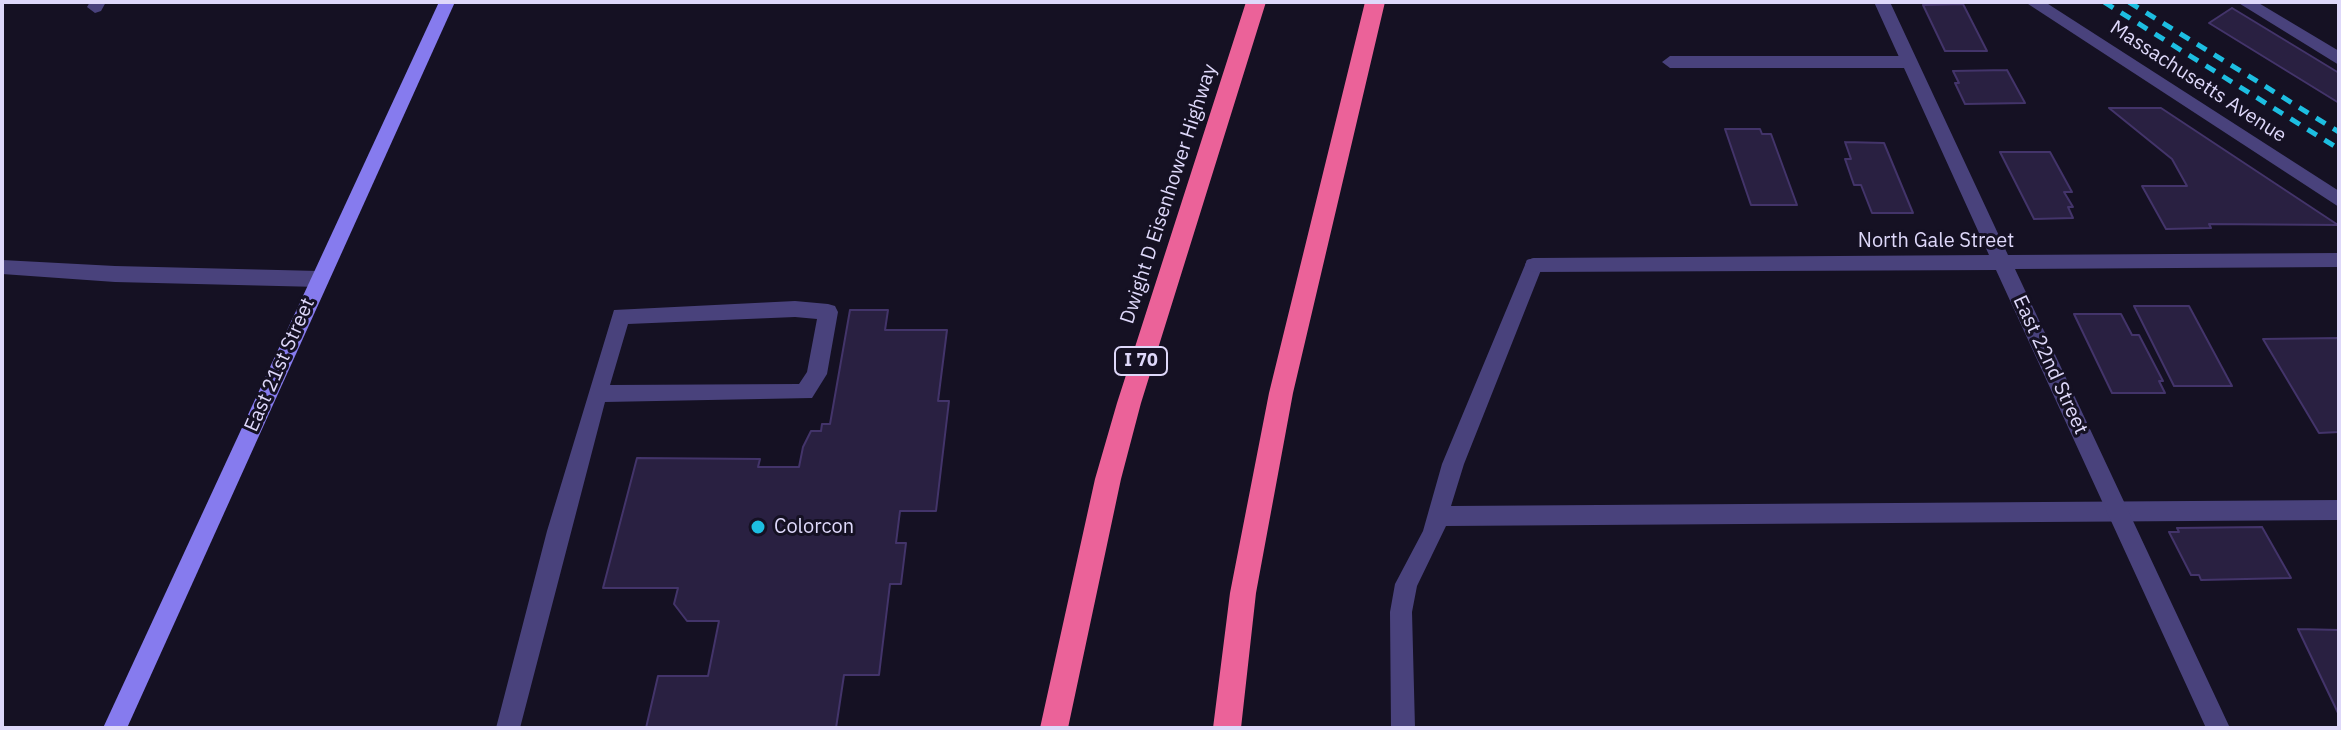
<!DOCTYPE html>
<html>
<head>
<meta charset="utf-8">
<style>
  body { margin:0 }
  #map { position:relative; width:2341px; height:730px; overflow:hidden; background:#151123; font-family:"IBM Plex Sans",sans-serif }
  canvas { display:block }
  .frame { position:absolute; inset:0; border:4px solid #ded8fa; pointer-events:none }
</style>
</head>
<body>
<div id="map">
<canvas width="2341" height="730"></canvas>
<div class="frame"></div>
</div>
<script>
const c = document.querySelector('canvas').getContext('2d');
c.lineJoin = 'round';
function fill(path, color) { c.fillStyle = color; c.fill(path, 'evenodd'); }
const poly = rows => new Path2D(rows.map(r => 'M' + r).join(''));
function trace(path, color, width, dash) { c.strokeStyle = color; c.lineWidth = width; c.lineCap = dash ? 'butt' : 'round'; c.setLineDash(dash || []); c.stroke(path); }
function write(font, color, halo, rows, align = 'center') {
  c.font = font + ' "IBM Plex Sans",sans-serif'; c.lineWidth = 6; c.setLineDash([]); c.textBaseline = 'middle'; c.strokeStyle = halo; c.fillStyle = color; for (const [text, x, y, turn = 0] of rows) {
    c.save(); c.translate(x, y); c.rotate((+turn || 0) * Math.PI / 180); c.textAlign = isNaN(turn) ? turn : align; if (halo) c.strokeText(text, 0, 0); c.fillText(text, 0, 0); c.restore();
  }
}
const building = poly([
  [1963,4,1987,51,1945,51,1923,5,1963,4],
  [2232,8,2339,73,2339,103,2209,23,2232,8],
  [2007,70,2025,103,1965,104,1955,83,1959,83,1953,71,2007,70],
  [2109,108,2161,108,2338,225,2209,224,2211,228,2166,229,2142,186,2187,186,2172,159,2109,108],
  [1725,129,1760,129,1762,134,1771,134,1797,205,1751,205,1725,129],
  [1845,142,1884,143,1913,213,1872,213,1861,185,1854,185,1845,159,1851,159,1845,142],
  [2000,152,2050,152,2072,192,2064,192,2073,207,2068,207,2073,218,2034,219,2000,152],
  [2134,306,2189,306,2232,386,2174,386,2134,306],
  [850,310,888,310,885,330,947,330,938,401,949,401,936,511,900,511,896,543,906,543,901,584,890,584,879,675,844,675,836,728,646,728,658,676,708,676,719,621,687,621,674,604,678,588,603,588,637,458,760,459,758,467,799,467,803,447,811,431,821,431,822,424,830,424,850,310],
  [2074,314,2121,314,2132,335,2139,335,2163,381,2159,381,2165,393,2112,393,2074,314],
  [2339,338,2339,432,2319,433,2263,339,2339,338],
  [2262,527,2291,578,2201,580,2199,575,2191,575,2169,532,2179,532,2177,528,2262,527],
  [2298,629,2339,630,2339,715,2298,629]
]);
const service = poly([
  [90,2,106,2,101,11,95,13,87,7,90,2],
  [2237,2,2257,2,2339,51,2339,65,2237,2],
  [1670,56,1908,56,1916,62,1908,68,1670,68,1662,62,1670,56],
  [1534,258,1541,260,1543,265,1464,464,1451,506,2339,500,2339,520,1446,526,1417,586,1412,612,1415,728,1391,728,1390,612,1395,584,1423,531,1442,464,1525,265,1527,260,1534,258],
  [2,260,115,266,319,271,326,274,329,279,326,284,319,287,115,282,2,274,2,260],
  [795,301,828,304,835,306,838,312,827,374,812,398,605,402,520,728,496,728,547,531,614,310,795,301],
  [795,317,817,319,807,372,799,384,610,385,628,324,795,317]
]);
const minor = poly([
  [1874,2,1890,2,2008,255,2339,253,2339,267,2015,269,2230,728,2206,728,1996,270,1534,272,1527,270,1525,265,1527,260,1534,258,1989,255,1874,2]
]);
const tertiary = poly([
  [2025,2,2045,2,2339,191,2339,207,2025,2]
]);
const secondary = poly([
  [439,2,455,2,127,728,103,728,439,2]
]);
const motorway = poly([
  [1246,2,1266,2,1141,403,1121,479,1068,728,1040,728,1095,479,1117,403,1246,2],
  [1365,2,1385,2,1293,393,1256,593,1241,728,1213,728,1230,593,1269,393,1365,2]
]);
const rail = poly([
  [2104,2,2339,149],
  [2129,2,2339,132]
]);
const markers = [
  [758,527,8,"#1dbee1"]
];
const shields = [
  [1141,361,52]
];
const shieldNames = [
  ["I 70",1141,361]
];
const streetNames = [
  ["Massachusetts Avenue",2198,82,33],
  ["Dwight D Eisenhower Highway",1169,194,-72],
  ["North Gale Street",1936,241],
  ["East 21st Street",280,365,-66],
  ["East 22nd Street",2050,365,65]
];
const poiNames = [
  ["Colorcon",774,527]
];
fill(building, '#292041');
trace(building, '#43346a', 2);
fill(service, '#49427c');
fill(minor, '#49427c');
fill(tertiary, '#49427c');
fill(secondary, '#867bee');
fill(motorway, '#eb6299');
trace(rail, '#1dbee1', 5, [11, 9]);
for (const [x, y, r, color] of markers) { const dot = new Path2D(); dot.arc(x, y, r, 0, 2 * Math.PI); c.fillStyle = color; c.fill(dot); trace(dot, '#151123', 3); }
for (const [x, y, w] of shields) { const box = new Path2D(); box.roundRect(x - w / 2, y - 14, w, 28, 6); c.fillStyle = '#151123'; c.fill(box); trace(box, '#ded8fa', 2); }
write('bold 18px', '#ded8fa', null, shieldNames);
write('20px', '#ded8fa', '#151123', streetNames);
write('20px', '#ded8fa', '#151123', poiNames, 'left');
</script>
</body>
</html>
